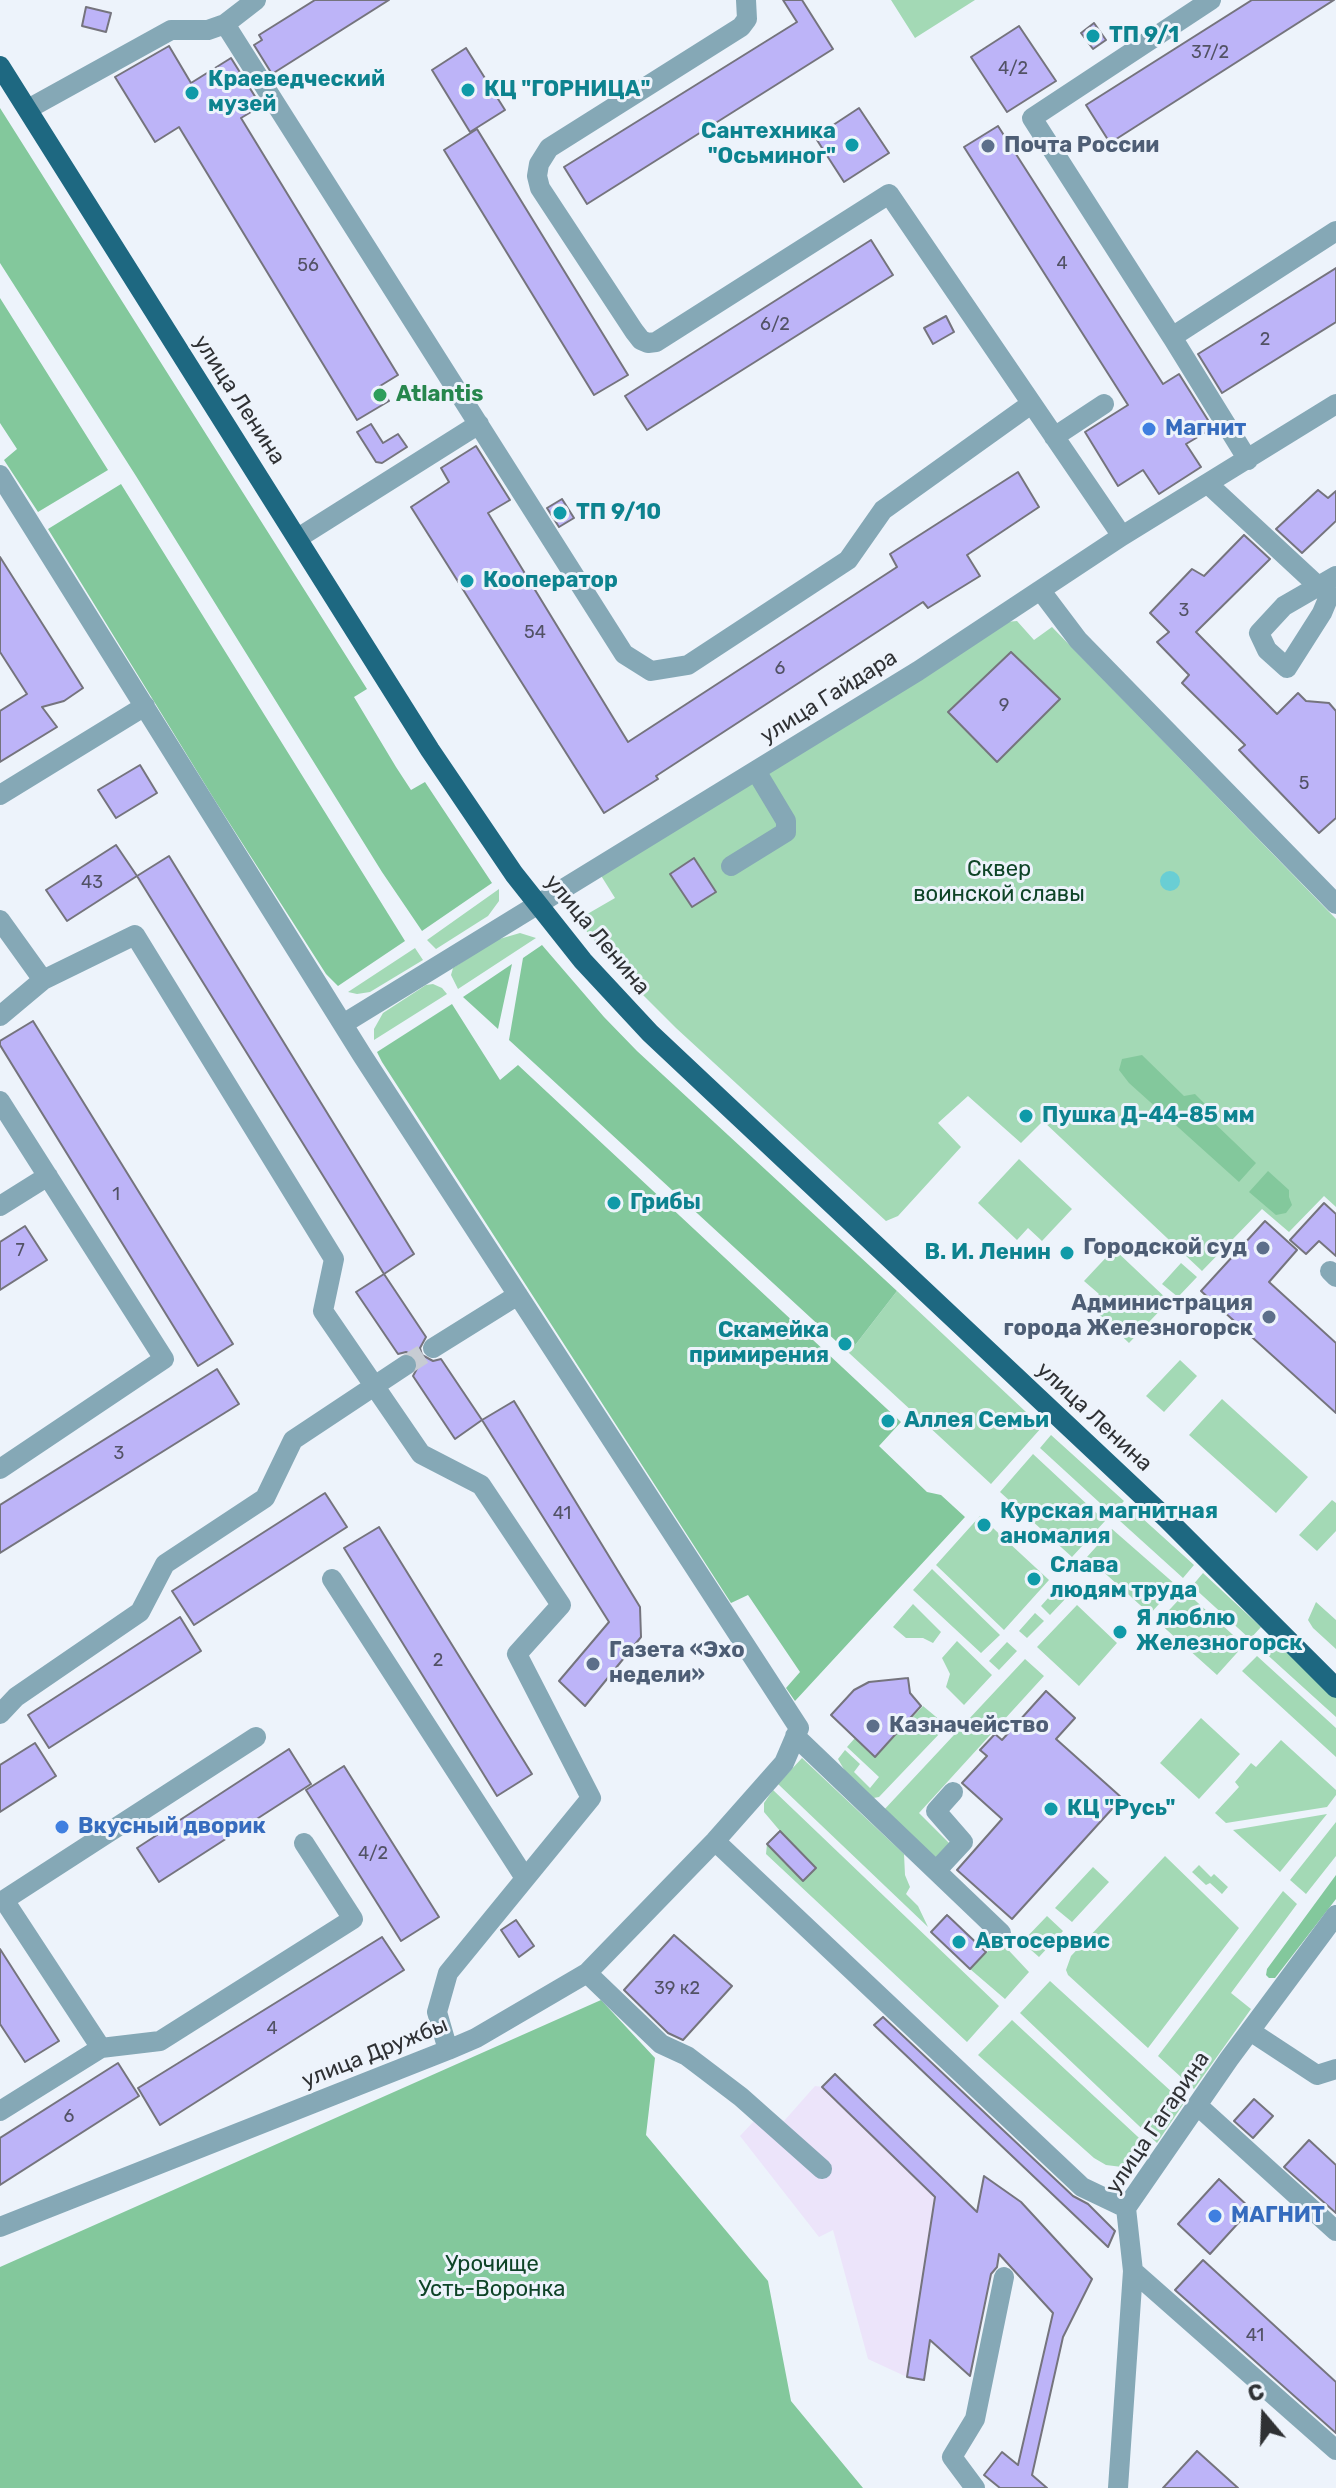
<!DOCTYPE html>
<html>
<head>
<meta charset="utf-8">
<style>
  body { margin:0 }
  #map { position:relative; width:1336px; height:2488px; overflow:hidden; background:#edf3fb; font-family:Rubik,sans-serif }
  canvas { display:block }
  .north { position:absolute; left:1224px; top:2376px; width:80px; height:80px; -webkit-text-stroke:6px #edf3fb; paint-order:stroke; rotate:341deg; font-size:22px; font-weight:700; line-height:32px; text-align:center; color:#2f3134 }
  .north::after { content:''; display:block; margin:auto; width:28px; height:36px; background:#2f3134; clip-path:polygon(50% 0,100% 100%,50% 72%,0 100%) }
</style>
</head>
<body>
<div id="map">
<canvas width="1336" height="2488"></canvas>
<div class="north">С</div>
</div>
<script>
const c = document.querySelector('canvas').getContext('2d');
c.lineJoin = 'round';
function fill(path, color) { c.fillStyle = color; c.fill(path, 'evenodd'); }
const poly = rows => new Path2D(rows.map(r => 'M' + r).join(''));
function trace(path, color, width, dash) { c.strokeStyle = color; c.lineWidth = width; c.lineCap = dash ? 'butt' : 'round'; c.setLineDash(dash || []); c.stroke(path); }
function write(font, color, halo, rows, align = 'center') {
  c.font = font + ' Rubik,sans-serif'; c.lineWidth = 6; c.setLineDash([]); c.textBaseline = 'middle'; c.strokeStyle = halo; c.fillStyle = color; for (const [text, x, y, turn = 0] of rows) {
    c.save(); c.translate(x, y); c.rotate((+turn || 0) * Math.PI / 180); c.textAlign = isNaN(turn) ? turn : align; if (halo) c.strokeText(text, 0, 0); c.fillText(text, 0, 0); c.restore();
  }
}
const industrial = poly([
  [815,2086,822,2087,935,2197,907,2377,868,2359,833,2230,819,2237,740,2136,766,2108,784,2121]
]);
const green = poly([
  [891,0,975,0,915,38],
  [1017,621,1034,640,1052,627,1336,919,1336,1207,1324,1196,1289,1232,1262,1209,1202,1271,1043,1121,1021,1143,968,1096,938,1123,961,1147,898,1216,886,1221,676,1028,629,981,577,920,615,898,600,874,1006,622],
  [499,889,499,901,488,916,436,949,427,940],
  [520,933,536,938,458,989,451,975,453,968,496,940],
  [415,948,423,960,370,992,357,994,348,992],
  [433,984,442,988,447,994,374,1040,374,1029,383,1013,426,985],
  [1019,1159,1072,1209,1042,1241,1028,1228,1017,1240,978,1203],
  [1114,1249,1169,1301,1129,1343,1089,1305,1099,1294,1084,1281],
  [1181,1263,1197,1277,1178,1297,1162,1284],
  [897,1291,1042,1427,991,1484,849,1353],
  [1180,1360,1197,1376,1164,1412,1146,1396],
  [1222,1399,1308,1477,1276,1513,1189,1435],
  [1051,1435,1124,1501,1112,1514,1040,1448],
  [1033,1454,1105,1521,1072,1557,1000,1492],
  [1332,1500,1336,1503,1336,1531,1317,1551,1299,1535],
  [1131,1508,1194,1565,1183,1578,1120,1521],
  [980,1516,1049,1580,1004,1630,936,1565],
  [1112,1529,1176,1585,1150,1614,1087,1557],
  [932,1569,1000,1635,981,1653,913,1590],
  [1203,1573,1261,1627,1250,1639,1192,1586],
  [1058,1587,1068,1596,1050,1615,1041,1606],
  [1186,1592,1244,1645,1217,1675,1158,1622],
  [1316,1602,1336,1620,1336,1649,1313,1628,1308,1620],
  [913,1604,941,1632,933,1643,923,1638,906,1638,893,1627],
  [1077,1605,1117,1643,1079,1686,1037,1647],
  [1035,1613,1044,1621,1027,1638,1019,1631],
  [1273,1638,1336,1696,1336,1717,1262,1650],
  [957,1641,992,1675,964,1705,946,1687,950,1674,942,1658],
  [1007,1642,1017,1651,999,1670,989,1661],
  [1257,1656,1336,1728,1336,1757,1242,1671],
  [1025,1659,1044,1676,919,1813,951,1845,936,1859,882,1812],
  [923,1706,941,1721,942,1731,879,1797,868,1799,853,1785,838,1759,845,1750,860,1764,854,1772,870,1788,879,1777,847,1747,855,1738,875,1757],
  [1201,1718,1240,1754,1199,1799,1160,1763],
  [1281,1740,1336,1790,1336,1795,1327,1807,1226,1823,1215,1813,1239,1787,1235,1782,1251,1763,1256,1767],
  [802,1758,904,1854,905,1875,910,1887,906,1894,918,1906,928,1927,778,1784],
  [773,1790,999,2006,967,2042,766,1854,767,1844,803,1880,780,1831,764,1812,764,1803],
  [1327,1814,1280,1872,1233,1830],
  [1336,1822,1336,1856,1306,1894,1290,1880],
  [1165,1856,1239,1928,1148,2048,1068,1975,1066,1970,1071,1956],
  [1199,1865,1211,1877,1214,1874,1228,1887,1222,1894,1210,1883,1206,1885,1192,1872],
  [1093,1867,1109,1882,1072,1922,1055,1908],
  [1283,1891,1297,1904,1231,1993,1251,2009,1194,2089,1158,2056],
  [1047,1916,1063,1931,1039,1957,1022,1942],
  [999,1940,1029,1972,1005,1999,970,1969],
  [1050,1981,1184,2103,1157,2143,1020,2013],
  [1012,2020,1151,2149,1139,2161,1122,2167,1106,2165,1094,2158,978,2055]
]);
const forest = poly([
  [0,108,367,689,354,697,396,767,411,790,425,782,492,883,422,931,382,872,136,476,0,263],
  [0,298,108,470,38,512,4,460,17,449,0,423],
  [121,484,405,941,338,986,326,974,214,799,48,529],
  [542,945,604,1017,637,1051,897,1291,849,1353,509,1040,523,958],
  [512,964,498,1029,463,997],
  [452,1004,500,1080,518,1065,901,1422,879,1446,927,1492,941,1495,965,1517,795,1701,786,1688,800,1672,748,1595,731,1603,382,1062,377,1052],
  [1142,1055,1184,1096,1195,1094,1208,1107,1207,1116,1256,1163,1239,1182,1129,1083,1119,1070,1122,1059],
  [1268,1171,1289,1190,1289,1197,1292,1205,1286,1213,1276,1215,1249,1192],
  [1336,1875,1336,1899,1275,1978,1269,1978,1266,1975,1267,1969],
  [601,2000,655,2058,646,2135,768,2281,791,2401,863,2488,0,2488,0,2267]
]);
const water = poly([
  '1160 881a10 10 0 1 1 20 0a10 10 0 1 1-20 0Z'
]);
const building = poly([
  [315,0,389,0,272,74,254,45,262,40,259,35,315,0],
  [783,0,802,0,833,49,587,204,564,167,797,22,783,0],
  [1252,0,1334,0,1110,143,1086,105,1252,0],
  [86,7,111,13,106,32,82,26,86,7],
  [1094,23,1106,40,1093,49,1081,33,1094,23],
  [1019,26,1056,81,1007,112,971,57,1019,26],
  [169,46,191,83,231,58,261,106,241,118,398,375,380,386,389,401,357,420,179,127,155,142,115,77,169,46],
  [466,48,505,110,470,132,432,70,466,48],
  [859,108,889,153,844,182,815,137,859,108],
  [998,126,1163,384,1179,374,1213,428,1186,444,1201,467,1159,494,1143,470,1118,486,1085,432,1128,405,964,147,998,126],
  [477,129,628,375,594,395,444,150,477,129],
  [871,240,893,275,647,430,625,396,871,240],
  [1336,268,1336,322,1222,393,1198,354,1336,268],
  [946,316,954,332,933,344,924,328,946,316],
  [371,424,383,443,398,434,407,447,382,463,376,462,357,432,371,424],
  [476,446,510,500,488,513,628,742,897,567,890,554,1018,472,1039,507,967,555,980,576,928,608,923,602,656,776,658,779,604,813,411,507,449,482,441,468,476,446],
  [1318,490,1328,498,1336,491,1336,521,1302,553,1276,529,1318,490],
  [562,499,574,518,559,527,547,508,562,499],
  [1244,535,1270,559,1196,632,1277,714,1298,693,1306,701,1329,703,1336,711,1336,818,1319,833,1239,750,1245,745,1182,683,1189,675,1157,642,1169,632,1150,613,1192,569,1204,576,1244,535],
  [0,557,83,688,64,701,42,707,57,727,0,762,0,711,27,694,0,652,0,557],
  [1011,652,1060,699,997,762,948,712,1011,652],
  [140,765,157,793,116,818,98,790,140,765],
  [116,845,137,876,67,921,46,890,116,845],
  [169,856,414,1254,384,1274,137,876,169,856],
  [694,858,716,892,692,907,670,874,694,858],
  [33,1021,233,1344,198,1366,0,1045,0,1041,33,1021],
  [1324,1203,1336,1214,1336,1256,1319,1241,1306,1254,1290,1240,1324,1203],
  [1265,1221,1297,1250,1269,1282,1336,1343,1336,1413,1201,1291,1265,1221],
  [25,1226,47,1260,0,1290,0,1242,25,1226],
  [384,1274,426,1337,420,1348,422,1355,433,1361,441,1359,482,1420,455,1439,413,1376,419,1365,416,1357,406,1352,398,1354,356,1292,384,1274],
  [217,1369,239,1404,0,1553,0,1505,217,1369],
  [514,1401,640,1607,641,1637,585,1706,559,1681,609,1622,482,1420,514,1401],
  [325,1493,347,1527,194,1625,172,1591,325,1493],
  [379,1527,532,1774,497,1796,344,1548,379,1527],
  [180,1617,201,1651,49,1748,28,1715,180,1617],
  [908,1678,910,1693,921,1706,875,1757,831,1715,854,1690,869,1682,908,1678],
  [1046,1691,1075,1718,1056,1739,1122,1798,1012,1919,957,1870,1002,1819,962,1783,987,1756,980,1750,995,1734,1002,1740,1046,1691],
  [35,1743,56,1776,0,1812,0,1765,35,1743],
  [289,1749,311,1784,159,1882,137,1848,289,1749],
  [344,1766,439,1917,401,1941,306,1790,344,1766],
  [780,1831,816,1868,803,1881,767,1844,780,1831],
  [947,1915,986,1952,970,1969,931,1932,947,1915],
  [516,1920,534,1946,519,1957,501,1930,516,1920],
  [674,1935,732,1986,683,2040,668,2033,624,1990,674,1935],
  [382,1937,404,1970,160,2125,138,2088,382,1937],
  [0,1949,59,2041,25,2062,0,2024,0,1949],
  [883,2017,1073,2196,1088,2204,1115,2231,1108,2247,874,2025,883,2017],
  [118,2063,139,2096,0,2185,0,2138,118,2063],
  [835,2074,977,2212,984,2176,1021,2202,1092,2279,1063,2337,1032,2475,1047,2488,1000,2488,984,2475,1002,2452,1018,2465,1053,2313,999,2254,997,2267,991,2274,970,2376,930,2340,924,2380,907,2377,935,2197,822,2087,835,2074],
  [1254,2099,1273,2116,1253,2138,1234,2121,1254,2099],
  [1309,2140,1336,2165,1336,2213,1284,2167,1309,2140],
  [1219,2179,1251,2209,1210,2254,1178,2224,1219,2179],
  [1203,2260,1336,2382,1336,2433,1175,2290,1203,2260],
  [1197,2451,1238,2488,1163,2488,1197,2451]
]);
const minorTunnel = poly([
  [406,1365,433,1348]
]);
const minor = poly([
  [746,0,747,19,741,27,549,148,539,164,537,176,540,188,634,331,641,340,648,343,656,342,889,194,1122,536],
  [225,24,624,654,651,671,688,665,848,560,883,510,1031,404],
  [28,109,171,30,208,30,225,24,256,0],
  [1172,337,1032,118,1211,0],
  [1054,437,1104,404],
  [1248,460,1172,337,1336,231],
  [0,475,362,1055,799,1728,784,1763,715,1841,587,1973,476,2038,448,2050,0,2227],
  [1208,484,1318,586],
  [298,538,479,424],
  [1336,576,1284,606,1259,633,1267,650,1287,668,1322,613,1336,580],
  [1041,591,1078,640,1336,904],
  [0,795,145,706],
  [731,866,786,832,786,821,756,771],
  [0,920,43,980],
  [0,1016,43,980,135,935,334,1259,323,1311,421,1454,481,1485,561,1605,517,1654,591,1798,448,1973,437,2012,448,2050],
  [343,1024,918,671,1122,536,1336,404],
  [0,1101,164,1359,0,1469],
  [0,1206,48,1176],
  [1330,1271,1336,1277],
  [433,1348,518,1295],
  [332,1579,525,1878],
  [0,1714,16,1697,140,1612,165,1564,265,1498,293,1440,406,1365],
  [795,1736,1001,1933],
  [715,1841,1082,2187,1126,2208],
  [936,1871,963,1842,936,1811,953,1792],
  [587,1973,661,2044,687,2056,741,2097,822,2169],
  [1250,2031,1317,2075,1336,2069],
  [101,2048,4,1900,256,1737],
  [1197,2105,1336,2231],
  [0,2111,101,2048,160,2041,353,1919,304,1843],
  [1133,2271,1336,2450],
  [975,2488,952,2457,975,2419,1004,2277],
  [1118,2488,1133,2271,1126,2208,1229,2059,1336,1915]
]);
const major = poly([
  [0,66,430,750,514,874,583,961,650,1033,1166,1518,1336,1688]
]);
const markers = [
  [1093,36,8,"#0f9aa8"],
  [468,90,8,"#0f9aa8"],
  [192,93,8,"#0f9aa8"],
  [852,145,8,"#0f9aa8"],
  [988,146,8,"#5c6f8a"],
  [380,395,8,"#2e9e5b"],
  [1149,429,8,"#3f7fe0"],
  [560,513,8,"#0f9aa8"],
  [467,581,8,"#0f9aa8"],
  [1026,1116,8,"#0f9aa8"],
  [614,1203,8,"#0f9aa8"],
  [1263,1248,8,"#5c6f8a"],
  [1067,1253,8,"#0f9aa8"],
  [1269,1317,8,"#5c6f8a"],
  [845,1344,8,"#0f9aa8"],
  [888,1421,8,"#0f9aa8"],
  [984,1525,8,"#0f9aa8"],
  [1034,1579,8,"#0f9aa8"],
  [1120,1632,8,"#0f9aa8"],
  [593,1664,8,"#5c6f8a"],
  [873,1726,8,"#5c6f8a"],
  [1051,1809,8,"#0f9aa8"],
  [62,1827,8,"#3f7fe0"],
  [959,1942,8,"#0f9aa8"],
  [1215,2216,8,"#3f7fe0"]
];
const numberNames = [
  ["37/2",1210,53],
  ["4/2",1013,69],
  ["4",1062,264],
  ["56",308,266],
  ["6/2",775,325],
  ["2",1265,340],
  ["3",1184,611],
  ["54",535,633],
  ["6",780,669],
  ["9",1004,706],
  ["5",1304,784],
  ["43",92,883],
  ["1",116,1195],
  ["7",20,1251],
  ["3",119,1454],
  ["41",562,1514],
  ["2",438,1661],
  ["4/2",373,1854],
  ["39 к2",677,1989],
  ["4",272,2029],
  ["6",69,2117],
  ["41",1255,2336]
];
const cultureNames = [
  ["ТП 9/1",1109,36],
  ["Краеведческий",208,80],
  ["музей",208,105],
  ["КЦ \"ГОРНИЦА\"",484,90],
  ["Сантехника",836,132,"right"],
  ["\"Осьминог\"",836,157,"right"],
  ["ТП 9/10",576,513],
  ["Кооператор",483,581],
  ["Пушка Д-44-85 мм",1042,1116],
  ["Грибы",630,1203],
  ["В. И. Ленин",1051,1253,"right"],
  ["Скамейка",829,1331,"right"],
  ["примирения",829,1356,"right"],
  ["Аллея Семьи",904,1421],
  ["Курская магнитная",1000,1512],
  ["аномалия",1000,1537],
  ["Слава",1050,1566],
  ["людям труда",1050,1591],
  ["Я люблю",1136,1619],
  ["Железногорск",1136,1644],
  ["КЦ \"Русь\"",1067,1809],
  ["Автосервис",975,1942]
];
const serviceNames = [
  ["Почта России",1004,146],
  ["Городской суд",1247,1248,"right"],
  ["Администрация",1253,1304,"right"],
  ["города Железногорск",1253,1329,"right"],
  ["Газета «Эхо",609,1651],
  ["недели»",609,1676],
  ["Казначейство",889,1726]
];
const leisureNames = [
  ["Atlantis",396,395]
];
const streetNames = [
  ["улица Ленина",239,400,57],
  ["улица Гайдара",829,697,-32],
  ["улица Ленина",597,935,50],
  ["улица Ленина",1094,1417,43],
  ["улица Дружбы",375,2053,-22],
  ["улица Гагарина",1158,2123,-56]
];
const shopNames = [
  ["Магнит",1165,429],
  ["Вкусный дворик",78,1827],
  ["МАГНИТ",1231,2216]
];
const parkNames = [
  ["Сквер",999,870],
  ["воинской славы",999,895],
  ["Урочище",492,2265],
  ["Усть-Воронка",492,2290]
];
fill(industrial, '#ece4fa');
fill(green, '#a3d9b5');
fill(forest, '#83c89c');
fill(water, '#69ced4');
fill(building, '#bdb4f8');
trace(building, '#75747d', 2);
trace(minorTunnel, '#c7ccd3', 20, [20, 10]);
trace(minor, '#85a8b6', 20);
trace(major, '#1e6881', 20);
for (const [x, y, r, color] of markers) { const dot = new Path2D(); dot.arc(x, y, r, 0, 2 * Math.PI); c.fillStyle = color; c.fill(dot); trace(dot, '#edf3fb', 3); }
write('18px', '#525265', null, numberNames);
write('bold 22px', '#0d838f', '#edf3fb', cultureNames, 'left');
write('bold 22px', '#4e5e75', '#edf3fb', serviceNames, 'left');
write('bold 22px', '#27864d', '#edf3fb', leisureNames, 'left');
write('22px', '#2f3134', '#edf3fb', streetNames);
write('bold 22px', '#366cbe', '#edf3fb', shopNames, 'left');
write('22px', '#0e4427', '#edf3fb', parkNames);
</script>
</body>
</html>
